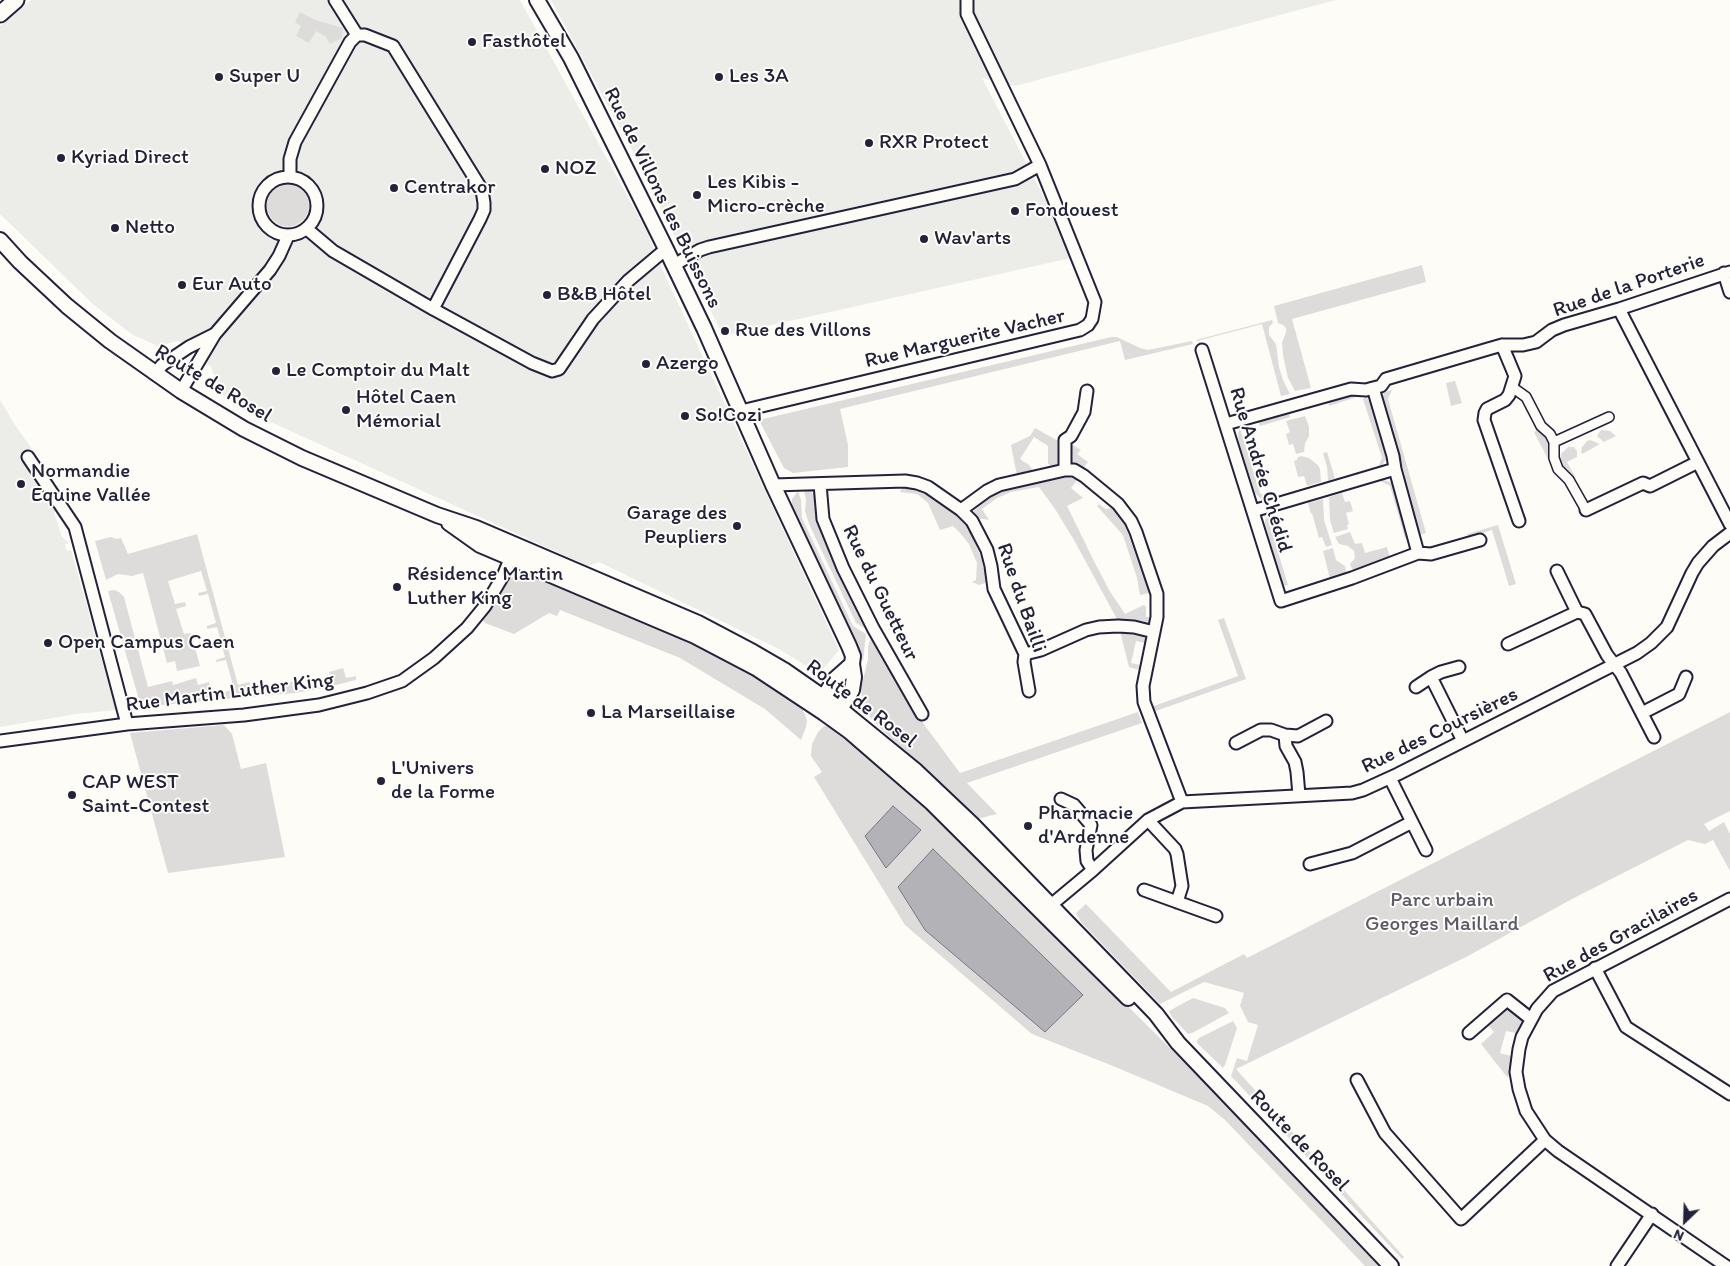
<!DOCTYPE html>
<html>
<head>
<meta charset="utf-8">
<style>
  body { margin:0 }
  #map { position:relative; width:1730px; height:1266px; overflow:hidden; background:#fdfcf7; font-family:Itim,sans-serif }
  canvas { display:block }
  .north { position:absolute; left:1660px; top:1196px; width:50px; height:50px; -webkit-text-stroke:4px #fdfcf7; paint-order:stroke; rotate:204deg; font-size:14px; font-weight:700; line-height:20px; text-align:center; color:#22223b }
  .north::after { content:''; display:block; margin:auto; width:18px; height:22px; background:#22223b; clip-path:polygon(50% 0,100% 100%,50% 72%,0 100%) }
</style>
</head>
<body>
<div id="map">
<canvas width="1730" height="1266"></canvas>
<div class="north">N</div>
</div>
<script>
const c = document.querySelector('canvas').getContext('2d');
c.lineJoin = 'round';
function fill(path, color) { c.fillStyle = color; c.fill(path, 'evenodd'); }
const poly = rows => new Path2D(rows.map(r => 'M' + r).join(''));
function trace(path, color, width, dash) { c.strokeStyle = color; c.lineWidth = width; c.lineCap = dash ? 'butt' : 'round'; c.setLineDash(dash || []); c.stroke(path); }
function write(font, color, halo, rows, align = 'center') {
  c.font = font + ' Itim,sans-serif'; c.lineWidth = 4; c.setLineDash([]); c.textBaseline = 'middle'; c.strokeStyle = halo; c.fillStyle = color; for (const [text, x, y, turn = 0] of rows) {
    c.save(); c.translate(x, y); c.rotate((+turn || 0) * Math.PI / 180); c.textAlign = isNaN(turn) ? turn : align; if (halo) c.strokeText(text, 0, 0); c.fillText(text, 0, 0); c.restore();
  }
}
const built = poly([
  [31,0,520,0,646,230,663,271,839,650,819,674,779,649,599,562,588,566,242,409,223,395,211,367,178,341,158,346,133,335,94,305,0,214,0,26],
  [551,0,1336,0,1015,86,982,78,1045,199,1071,258,723,336,639,163],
  [0,400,17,428,35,453,25,460,59,508,54,513,62,537,69,543,65,544,67,551,71,550,116,710,76,714,0,727]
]);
const green = poly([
  [300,12,315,20,343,28,342,38,330,44,325,36,316,31,309,43,296,36,301,26,295,22],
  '267 205a21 21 0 1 1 42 0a21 21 0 1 1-42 0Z',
  [1422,265,1426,282,1292,319,1311,388,1295,391,1288,378,1283,355,1282,343,1286,332,1286,328,1283,325,1278,323,1274,306],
  [1272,320,1273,323,1269,327,1269,335,1276,344,1279,367,1283,380,1290,394,1281,396,1262,324,1197,341,1196,340],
  [1111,337,1117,337,1140,348,1148,350,1192,341,1193,344,1125,360,1120,341,840,409,848,445,848,467,793,473,784,468,759,420],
  [1455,381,1462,403,1451,406,1446,383],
  [1392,390,1388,399,1426,533,1419,535,1403,484,1405,475,1382,399,1384,392],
  [1350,393,1359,393,1360,396,1329,406,1328,400],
  [1366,397,1370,402,1385,451,1386,459,1383,464,1381,467,1377,469,1382,458,1363,399],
  [1288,411,1290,417,1260,426,1258,421],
  [1305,416,1309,427,1309,436,1305,443,1304,452,1296,454,1293,444,1289,445,1286,434,1290,432,1286,421],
  [1534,423,1538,429,1547,434,1550,442,1549,452,1551,458,1548,459,1534,432,1536,431,1533,424],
  [1035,428,1060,442,1060,465,1051,467,1048,463,1048,446,1034,437,1020,459,1029,465,1035,474,1017,476,1011,445,1030,436],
  [1240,428,1260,493,1272,500,1262,500,1255,493,1239,444,1238,434],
  [1601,430,1610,431,1616,436,1604,442,1597,436],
  [1590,440,1600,444,1582,454,1581,452,1582,447,1587,441],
  [1070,443,1081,450,1077,454,1088,462,1082,470,1070,464],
  [1568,447,1574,447,1577,451,1577,457,1567,462,1575,477,1574,479,1561,466,1560,461,1561,454],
  [1327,452,1335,478,1328,481,1327,467,1323,453],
  [1301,456,1309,458,1318,465,1320,469,1321,482,1307,486,1304,476,1298,477,1294,461,1297,460,1297,458],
  [1069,477,1077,480,1071,488,1083,498,1067,506,1094,561,1109,590,1125,614,1144,605,1146,607,1146,617,1150,617,1149,622,1146,625,1118,621,1074,540,1055,509,1039,487,1011,492,997,498,982,509,989,520,977,518,973,512,985,501,997,493,1008,489],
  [1381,479,1390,482,1397,490,1411,537,1405,538,1390,486,1380,481],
  [903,487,916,487,926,491,968,524,967,529,971,534,982,560,983,568,988,570,987,580,985,583,979,585,972,582,976,580,977,563,969,544,960,533,953,526,940,530,928,503,917,494,900,492],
  [807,490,813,493,818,500,868,628,866,629,856,623,809,524,805,511,806,499,804,491],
  [798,491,801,500,802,518,853,626,866,634,863,661,792,510,792,499],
  [1342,493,1345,502,1350,501,1353,511,1346,513,1349,524,1347,525,1348,529,1334,533,1330,520,1329,497],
  [1323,499,1324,520,1332,545,1326,547,1322,537,1319,538,1312,513,1311,514,1308,503],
  [1099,504,1106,509,1112,508,1123,519,1149,593,1140,595,1137,578,1123,535,1097,506],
  [1274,511,1269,522,1288,585,1283,586,1265,524,1265,520,1268,514],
  [1498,525,1516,584,1509,586,1492,530,1469,537,1467,534],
  [1350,532,1355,544,1362,543,1365,553,1387,547,1390,558,1357,570,1352,569,1350,564,1355,558,1354,551,1348,546,1339,544,1335,537],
  [197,534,238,685,249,682,253,692,294,681,297,691,331,682,329,672,343,668,346,678,356,676,356,680,324,688,295,693,227,699,225,692,234,689,226,660,216,662,216,660,225,657,217,627,207,629,207,626,216,623,208,594,199,596,198,593,207,591,201,571,168,581,175,604,185,602,186,606,176,609,184,634,191,633,200,666,177,671,175,661,167,663,143,573,132,576,118,574,106,580,95,541,111,537,116,539,121,538,128,554],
  [1333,548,1336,560,1345,566,1346,571,1345,574,1330,579,1323,551],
  [525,572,532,572,722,654,792,699,802,708,807,720,806,727,801,740,765,709,680,658,560,610,557,616,549,613,514,634,485,623,483,620,510,579,516,574],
  [114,590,119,592,124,597,148,687,172,681,173,685,196,678,198,685,209,682,214,700,141,707,108,591],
  [1224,618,1246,679,1153,712,1151,707,1238,676,1218,620],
  [1120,631,1140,634,1146,639,1145,643,1136,641,1131,663,1140,665,1139,670,1129,667],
  [873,638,923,723,960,773,1138,712,1142,723,967,783,997,814,977,819,878,726,869,716,862,701,861,688,868,659,868,646,870,640],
  [1730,712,1730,811,1704,824,1709,831,1724,822,1730,834,1730,871,1713,840,1705,844,1688,840,1572,899,1466,957,1236,1069,1404,1257,1402,1259,1231,1076,1237,1058,1247,1061,1258,1025,1248,1022,1240,1006,1244,993,1204,982,1160,1004,1081,922,1076,913,1086,904,1171,992,1244,954,1247,958],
  [224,725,232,734,241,769,266,763,285,857,168,873,130,733],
  [824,726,829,726,835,729,889,771,923,802,1218,1096,1380,1266,1365,1266,1225,1120,1208,1106,1113,1066,1032,1034,905,925,814,777,822,772,811,756,812,744,818,732],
  [1193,998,1225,1008,1229,1013,1192,1033,1188,1034,1172,1017,1169,1011],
  [1509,1008,1524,1017,1516,1033,1506,1031,1500,1053,1511,1056,1509,1076,1507,1077,1481,1044,1494,1032,1487,1024,1504,1009],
  [1233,1021,1237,1028,1225,1065,1223,1068,1197,1043,1197,1041,1199,1038]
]);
const water = poly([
  [893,806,921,830,886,868,865,836,893,806],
  [933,849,1083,995,1045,1032,925,930,898,887,933,849]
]);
const pedestrian = poly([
  [1512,387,1526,397,1541,426,1550,434,1554,442,1554,458,1558,469,1569,480,1586,510],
  [1554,442,1609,417]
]);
const minor = poly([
  [335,0,357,35],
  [290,176,290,159,295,142,350,42,357,35,365,35,393,46,482,190,484,203,484,210,480,219,433,309],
  '259 206a29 29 0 1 1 58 0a29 29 0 1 1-58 0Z',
  [307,229,333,251,433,309,532,363,552,371,559,369,593,319,628,281,666,249],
  [674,265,700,250,709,247,1015,179,1040,165],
  [1724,273,1730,292],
  [1619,309,1730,524],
  [1502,345,1515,376,1509,395,1505,400,1487,409,1485,413,1484,420,1519,521],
  [1202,350,1281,601,1352,578,1418,553,1431,554,1480,540],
  [155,374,162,365,189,347,215,334],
  [1373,388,1393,456,1395,469,1418,553],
  [181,391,215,334,270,270,279,256,288,236],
  [1087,391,1084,412,1071,436,1065,440,1065,470,1074,470,1084,476,1118,504,1131,521,1136,532,1157,594,1157,617,1143,686,1144,702,1182,802],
  [741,411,1080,330,1088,325,1092,319,1095,302,1040,165,967,14,967,0],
  [1226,424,1351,389,1366,390,1373,388,1381,386,1386,379,1488,349,1502,345,1523,345,1536,342,1552,330,1564,325,1619,309,1730,272],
  [28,457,75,527,127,724],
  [820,484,823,519,843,568,873,628,922,714],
  [773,485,905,481,917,483,928,487,961,510,972,521,987,550,991,566,994,589,1025,654,1024,662,1029,691],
  [961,510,987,491,999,485,1065,470],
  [1586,510,1643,483,1650,486,1698,462],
  [1253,511,1395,469],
  [1557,571,1577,612],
  [1508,644,1577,612,1585,614,1607,655,1621,673,1654,737],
  [1025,654,1041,650,1086,630,1099,627,1118,626,1134,627,1154,632],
  [1459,667,1441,672,1431,677,1463,741],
  [1416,687,1431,677],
  [1642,713,1679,694,1686,677],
  [0,741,127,724,244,715,319,705,367,693,402,681,434,658,467,628,485,606,503,576,513,552],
  [1236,743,1261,730,1271,730,1285,735],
  [1390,778,1426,850],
  [1299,795,1297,772,1295,762,1286,746,1285,735,1298,736,1326,721],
  [1061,799,1074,805,1091,825,1086,850,1087,861,1093,870],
  [1148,820,1175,849,1177,854,1182,886,1177,902],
  [1310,864,1352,853,1412,822],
  [1144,890,1216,916],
  [1045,910,1093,870,1148,820,1182,802,1352,793,1363,790,1398,774,1637,653,1651,643,1667,627,1692,573,1698,563,1713,546,1730,533],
  [1595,968,1626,1027,1730,1094],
  [1469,1033,1507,1000,1531,1019],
  [1357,1080,1385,1133,1461,1219,1545,1140],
  [1617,1266,1652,1214],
  [1726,1266,1558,1151,1545,1140,1526,1111,1519,1089,1516,1072,1519,1049,1522,1037,1537,1009,1553,991,1730,899]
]);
const tertiary = poly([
  [537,0,571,58,666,249,704,328,773,485,849,646,853,656,852,664,854,677,852,690,840,709],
  [0,240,20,262,67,306,110,341,181,391,244,429,302,458,437,515,476,528,698,623,753,652,784,670,840,709,916,771,973,825,1156,1014,1178,1043,1391,1266],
  [449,523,480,545,695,636,756,668,824,713,849,731,932,803,1128,998],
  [824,697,834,680,852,664]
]);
const secondary = poly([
  [0,14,16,0]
]);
const markers = [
  [472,42,5,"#22223b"],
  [219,77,5,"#22223b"],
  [719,77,5,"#22223b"],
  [869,143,5,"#22223b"],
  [61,158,5,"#22223b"],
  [545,169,5,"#22223b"],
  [394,188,5,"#22223b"],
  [697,195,5,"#22223b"],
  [1015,211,5,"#22223b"],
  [115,228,5,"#22223b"],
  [924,239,5,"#22223b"],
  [182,285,5,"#22223b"],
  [547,295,5,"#22223b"],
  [725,331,5,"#22223b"],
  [646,364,5,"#22223b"],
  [276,371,5,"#22223b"],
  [346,410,5,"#22223b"],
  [685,416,5,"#22223b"],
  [21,484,5,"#22223b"],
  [737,526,5,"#22223b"],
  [397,587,5,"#22223b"],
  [48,643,5,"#22223b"],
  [591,713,5,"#22223b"],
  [381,781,5,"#22223b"],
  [72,795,5,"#22223b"],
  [1028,826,5,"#22223b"]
];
const poiNames = [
  ["Fasthôtel",482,42],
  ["Super U",229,77],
  ["Les 3A",729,77],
  ["RXR Protect",879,143],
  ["Kyriad Direct",71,158],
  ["NOZ",555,169],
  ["Les Kibis -",707,183],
  ["Micro-crèche",707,207],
  ["Centrakor",404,188],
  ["Fondouest",1025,211],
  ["Netto",125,228],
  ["Wav'arts",934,239],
  ["Eur Auto",192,285],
  ["B&B Hôtel",557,295],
  ["Rue des Villons",735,331],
  ["Azergo",656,364],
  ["Le Comptoir du Malt",286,371],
  ["Hôtel Caen",356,398],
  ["Mémorial",356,422],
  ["So!Cozi",695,416],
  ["Normandie",31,472],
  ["Equine Vallée",31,496],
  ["Garage des",727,514,"right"],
  ["Peupliers",727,538,"right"],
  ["Résidence Martin",407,575],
  ["Luther King",407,599],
  ["Open Campus Caen",58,643],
  ["La Marseillaise",601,713],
  ["L'Univers",391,769],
  ["de la Forme",391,793],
  ["CAP WEST",82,783],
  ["Saint-Contest",82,807],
  ["Pharmacie",1038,814],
  ["d'Ardenne",1038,838]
];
const streetNames = [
  ["Rue de Villons les Buissons",662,198,64],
  ["Rue de la Porterie",1629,286,-19],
  ["Rue Marguerite Vacher",965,339,-13],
  ["Route de Rosel",213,384,31],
  ["Rue Andrée Chédid",1260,470,73],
  ["Rue du Guetteur",880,593,64],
  ["Rue du Bailli",1021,598,71],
  ["Rue Martin Luther King",230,693,-7],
  ["Route de Rosel",861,704,37],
  ["Rue des Coursières",1440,731,-26],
  ["Rue des Gracilaires",1621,936,-29],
  ["Route de Rosel",1299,1141,46]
];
const parkNames = [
  ["Parc urbain",1442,901],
  ["Georges Maillard",1442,925]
];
fill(built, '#ecece9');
fill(green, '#dddcdb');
fill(water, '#b2b2b7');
trace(water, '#787885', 1);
trace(pedestrian, '#22223b', 12);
trace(minor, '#22223b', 15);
trace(tertiary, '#22223b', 18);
trace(secondary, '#22223b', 19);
trace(pedestrian, '#fdfcf7', 9);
trace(minor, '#fdfcf7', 11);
trace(tertiary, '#fdfcf7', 14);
trace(secondary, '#fdfcf7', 15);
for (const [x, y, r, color] of markers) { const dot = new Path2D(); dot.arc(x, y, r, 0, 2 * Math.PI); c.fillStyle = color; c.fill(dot); trace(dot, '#fdfcf7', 2); }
write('21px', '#22223b', '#fdfcf7', poiNames, 'left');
write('21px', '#22223b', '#fdfcf7', streetNames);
write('21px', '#5a5a6b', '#fdfcf7', parkNames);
</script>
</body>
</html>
